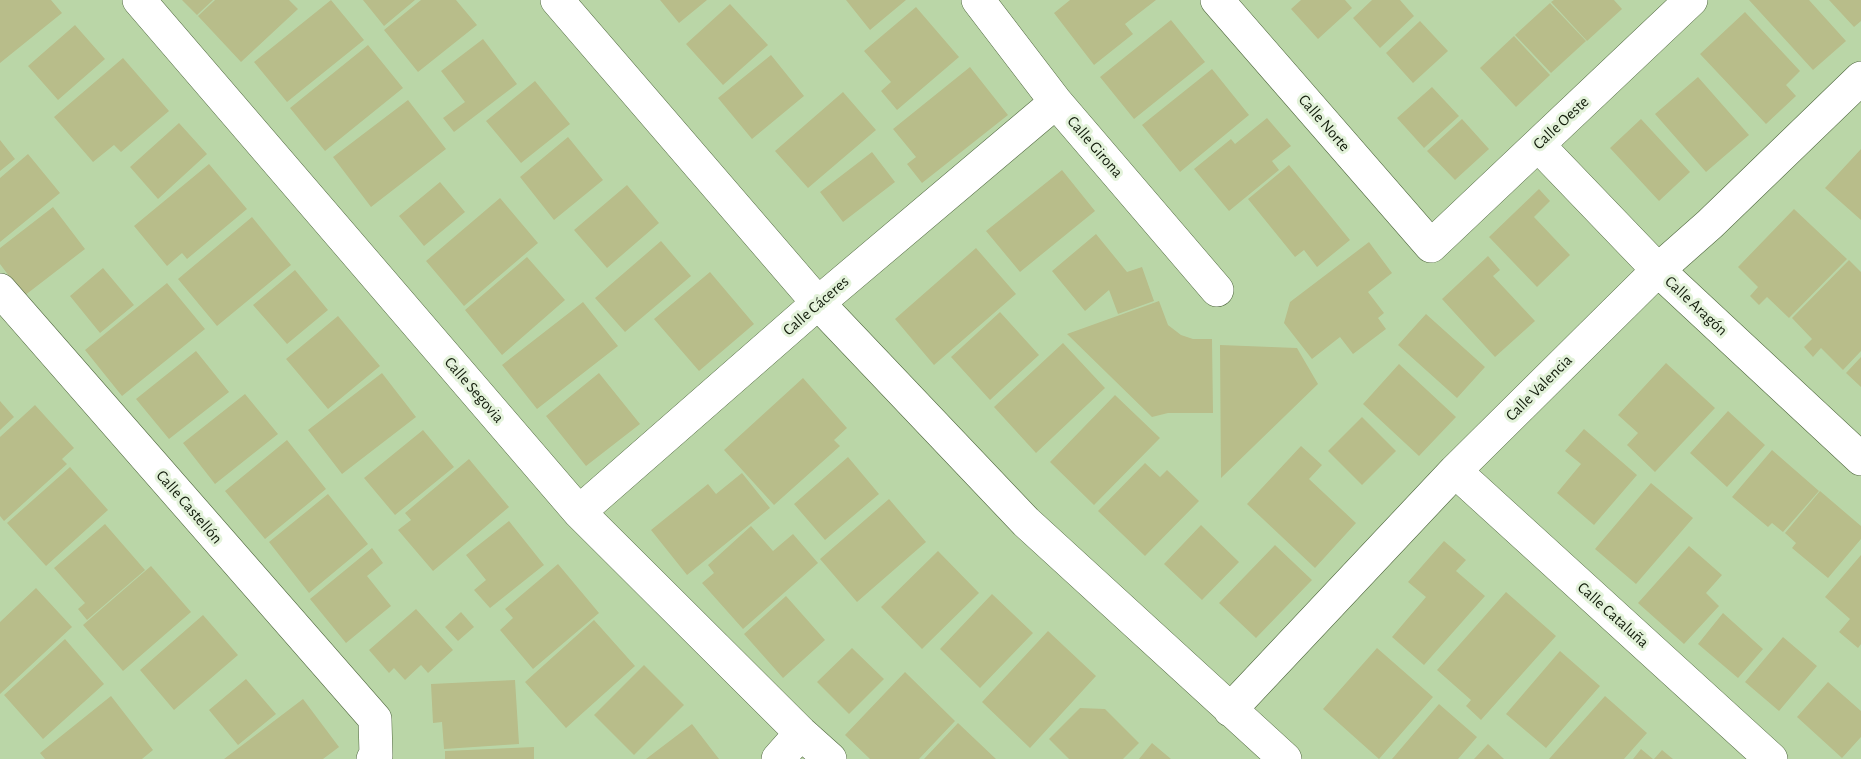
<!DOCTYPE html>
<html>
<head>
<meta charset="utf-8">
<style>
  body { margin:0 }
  canvas { display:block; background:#bad6a7 }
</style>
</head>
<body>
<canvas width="1861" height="759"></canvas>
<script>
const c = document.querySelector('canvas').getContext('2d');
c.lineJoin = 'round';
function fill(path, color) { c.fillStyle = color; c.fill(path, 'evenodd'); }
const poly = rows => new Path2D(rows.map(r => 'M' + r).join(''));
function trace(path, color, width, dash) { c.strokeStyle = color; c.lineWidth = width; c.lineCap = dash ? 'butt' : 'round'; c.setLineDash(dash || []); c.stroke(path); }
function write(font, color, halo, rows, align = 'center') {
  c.font = font + ' "Alegreya Sans",sans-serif'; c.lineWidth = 6; c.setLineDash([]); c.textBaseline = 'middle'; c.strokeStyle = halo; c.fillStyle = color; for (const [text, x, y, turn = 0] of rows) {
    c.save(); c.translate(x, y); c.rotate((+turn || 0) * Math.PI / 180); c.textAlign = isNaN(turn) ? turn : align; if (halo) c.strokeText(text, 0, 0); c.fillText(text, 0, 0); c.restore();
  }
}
const building = poly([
  [0,0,51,0,62,13,0,63],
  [182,0,213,0,197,15],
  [215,0,289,0,298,9,241,62,198,16],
  [331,0,364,40,287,102,254,62],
  [363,0,415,0,384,26],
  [421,0,456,0,477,25,418,72,384,30],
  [660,0,707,0,679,23],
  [846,0,906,0,870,30],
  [1070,0,1156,0,1125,24,1133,34,1094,65,1054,13],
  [1301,0,1345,0,1352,8,1318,39,1291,9],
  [1372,0,1400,0,1414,16,1380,48,1353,18],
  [1554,0,1614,0,1622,9,1587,41,1551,2],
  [1749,0,1809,0,1846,41,1813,70],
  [1829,0,1861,0,1861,21,1854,27],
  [1550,3,1586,41,1551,73,1515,35],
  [730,4,768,45,723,85,686,44],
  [916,7,959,57,897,110,881,91,891,82,864,51],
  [1745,12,1800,71,1786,85,1796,96,1766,124,1700,54],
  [1171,20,1205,62,1134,119,1100,77],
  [1420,21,1448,51,1413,83,1386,53],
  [75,25,105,59,58,100,28,66],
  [1514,36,1550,75,1516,107,1480,68],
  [483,39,517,84,454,132,443,118,465,102,441,71],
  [368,45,403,88,325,151,290,108],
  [771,55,804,96,752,139,718,98],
  [123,58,169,111,121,152,114,145,93,162,54,117],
  [970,67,1008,115,922,183,907,164,916,157,893,129],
  [1212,69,1249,115,1180,172,1142,125],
  [1698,77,1749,135,1706,172,1655,114],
  [535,81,570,124,521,163,486,121],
  [1432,87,1459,116,1424,148,1397,118],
  [843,92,876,130,808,188,775,151],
  [408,100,446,149,371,207,333,157],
  [1267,118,1291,146,1272,161,1279,170,1229,211,1194,169,1231,139,1235,144],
  [1462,119,1489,149,1455,180,1427,151],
  [1641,119,1690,172,1659,201,1610,148],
  [179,123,207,154,158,199,130,167],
  [568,137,603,180,554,220,520,177],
  [0,140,15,159,0,171],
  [1861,149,1861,220,1825,188],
  [872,152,895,182,843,222,820,192],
  [28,154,60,193,0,242,0,178],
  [209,164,247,209,187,259,182,253,167,266,134,226],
  [1289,165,1350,240,1317,267,1304,250,1295,257,1248,199],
  [1062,170,1095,211,1020,272,986,231],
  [440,182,465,212,424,246,399,216],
  [627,185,659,223,607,268,574,230],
  [1539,189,1550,201,1534,217,1570,255,1537,287,1489,237],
  [500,198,538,243,464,306,426,261],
  [53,207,85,249,24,296,0,264,0,248],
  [1794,209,1847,259,1789,318,1767,297,1759,305,1750,296,1758,287,1738,267],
  [252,217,291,265,217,326,178,279],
  [1096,234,1127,272,1142,267,1154,301,1118,314,1109,290,1085,311,1052,271],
  [661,241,691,276,625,332,595,298],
  [1369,242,1392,273,1368,292,1384,313,1378,318,1386,329,1353,354,1340,337,1312,359,1284,323,1290,302],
  [976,248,1016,294,934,365,895,319],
  [1488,256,1500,270,1493,276,1535,321,1495,357,1442,299],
  [527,257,565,300,502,355,465,310],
  [1849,260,1861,272,1861,351,1843,370,1821,348,1813,357,1804,347,1812,339,1792,318],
  [103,268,134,305,100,333,70,296],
  [295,270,328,310,287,344,253,305],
  [710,272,754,324,699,371,654,319],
  [167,283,205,329,122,396,85,350],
  [1159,301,1168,325,1181,335,1193,339,1212,339,1213,413,1168,413,1152,417,1067,334],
  [583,302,618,346,537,409,502,365],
  [1000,312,1039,355,990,400,951,357],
  [1426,314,1485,367,1457,398,1398,345],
  [338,316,380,366,328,409,286,359],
  [1063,343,1105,388,1036,453,994,407],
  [1220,345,1297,348,1318,384,1221,478],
  [196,351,229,392,169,439,136,399],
  [1861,357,1861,387,1846,373],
  [1666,363,1715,408,1655,472,1627,445,1638,433,1618,415],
  [1399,364,1456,417,1419,456,1363,404],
  [382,373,416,417,342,474,308,430],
  [599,373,640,424,586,466,546,416],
  [803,378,847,428,834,440,840,446,774,505,724,450],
  [245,394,278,434,215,484,183,443],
  [1115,395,1160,438,1094,505,1050,462],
  [0,401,14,417,0,430],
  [35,405,74,448,62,459,67,464,4,521,0,516,0,437],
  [1728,411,1765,445,1727,487,1690,453],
  [1362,417,1396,451,1362,485,1328,451],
  [1584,429,1637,475,1594,525,1557,493,1581,464,1565,451],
  [423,430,454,467,395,515,364,478],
  [287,440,326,489,265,539,225,491],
  [1301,446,1322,465,1309,479,1356,523,1315,568,1247,504],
  [1772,450,1819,491,1783,532,1772,523,1768,527,1732,497],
  [848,457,879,494,825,540,794,504],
  [469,459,509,507,433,571,398,530,411,520,405,513],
  [1145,463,1160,477,1167,470,1199,501,1145,556,1098,511],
  [70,467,108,510,46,566,7,523],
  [742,473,770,508,687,575,651,530,708,484,716,494],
  [1651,483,1693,518,1636,584,1595,549],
  [1820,491,1861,526,1861,539,1828,578,1792,548,1796,543,1785,533],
  [328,494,368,544,309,593,269,542],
  [889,499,926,542,857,602,820,559],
  [509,521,544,565,490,608,474,590,486,580,466,555],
  [105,524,145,570,87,620,78,609,85,603,54,568],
  [1201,525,1239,562,1202,600,1164,564],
  [751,526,773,551,793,534,818,563,743,629,702,583,714,573,708,565],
  [1444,541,1466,560,1456,571,1485,596,1424,665,1392,637,1426,597,1408,582],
  [1275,545,1312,580,1256,638,1219,603],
  [1689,546,1722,575,1706,593,1719,606,1684,644,1638,603],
  [372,548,383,563,367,576,391,606,346,643,310,599],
  [938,551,979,593,922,649,881,607],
  [1861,555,1861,644,1858,648,1839,632,1850,619,1825,597],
  [558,564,599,613,533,669,500,630,513,618,505,609],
  [151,566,191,612,123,671,83,625],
  [36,588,72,627,0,694,0,622],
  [1506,592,1556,636,1481,720,1466,706,1471,700,1437,670],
  [992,594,1033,633,980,688,940,649],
  [786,596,825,640,783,678,744,634],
  [416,609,453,650,428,673,421,665,405,680,394,668,389,673,369,650],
  [461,612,474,627,458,641,445,627],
  [1723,613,1763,649,1738,678,1698,644],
  [203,615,238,655,174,710,140,670],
  [594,620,635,666,566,728,525,682],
  [1048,631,1096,676,1030,748,982,702],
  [1783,637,1817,666,1779,711,1745,682],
  [65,639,104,684,43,739,4,695],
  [852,648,884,679,849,714,817,682],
  [1377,648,1433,697,1379,759,1323,709],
  [1560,651,1600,686,1546,748,1506,714],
  [644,665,684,705,634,755,594,715],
  [905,672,955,721,919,759,870,759,845,735],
  [246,679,276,714,238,745,209,710],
  [515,680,519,744,444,749,442,722,433,723,431,684],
  [1828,682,1861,711,1861,737,1842,758,1797,717],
  [111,696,153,750,142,759,45,759,40,753],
  [1605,696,1647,733,1624,759,1549,759],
  [303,699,339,747,323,759,224,759],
  [1439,704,1477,737,1458,759,1392,759],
  [1080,708,1105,709,1139,743,1123,759,1069,759,1049,739],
  [958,723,996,759,924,759],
  [692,724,719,759,646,759],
  [1152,743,1171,759,1139,759],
  [1488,744,1504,759,1474,759],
  [534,747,534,759,445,759,445,751],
  [1641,749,1653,759,1633,759],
  [1662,750,1673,759,1654,759]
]);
const minor = poly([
  [139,0,579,512,801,733,830,759],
  [557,0,818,303,1026,522,1285,759],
  [978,0,1056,102,1217,290],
  [1217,0,1431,246,1691,0],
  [1538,145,1658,270,1861,459],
  [0,290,375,719,376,756,373,759],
  [1455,471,1771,759],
  [579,512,818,303,1056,102],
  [1230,710,1455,471,1658,270,1710,224,1861,78],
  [778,759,801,733]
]);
const streetNames = [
  ["Calle Norte",1324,123,49],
  ["Calle Oeste",1561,123,-43],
  ["Calle Girona",1095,147,49],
  ["Calle Cáceres",816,306,-41],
  ["Calle Aragón",1696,306,43],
  ["Calle Valencia",1539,388,-45],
  ["Calle Segovia",474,390,49],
  ["Calle Castellón",189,507,49],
  ["Calle Cataluña",1613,615,42]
];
fill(building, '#b8bd8a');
trace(minor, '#4f673e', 34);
trace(minor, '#fff', 33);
write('16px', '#111b0a', '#e3f2da', streetNames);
</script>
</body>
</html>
